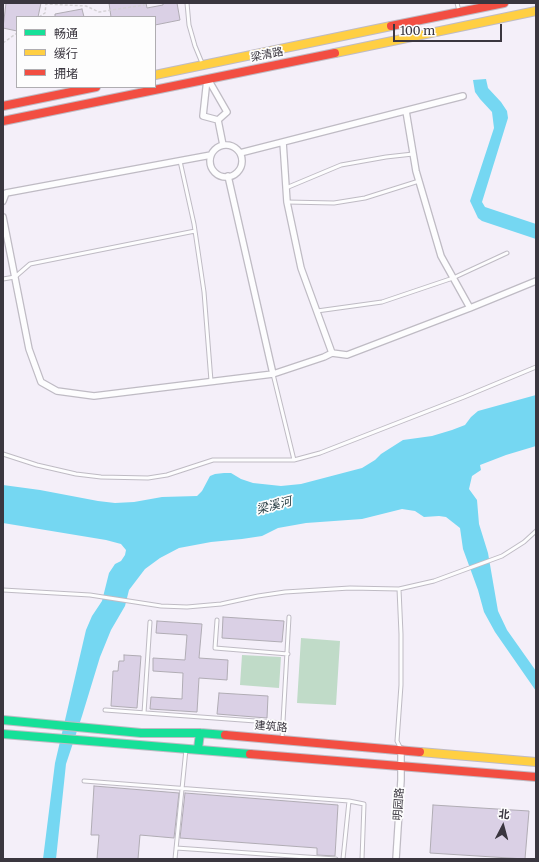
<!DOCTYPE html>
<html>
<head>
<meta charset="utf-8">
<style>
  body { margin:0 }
  #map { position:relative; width:539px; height:862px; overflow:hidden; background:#f4eff9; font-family:Merriweather,"Noto Sans SC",serif }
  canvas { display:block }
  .frame { position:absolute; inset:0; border:4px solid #3a363f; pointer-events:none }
  .legend { position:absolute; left:16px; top:16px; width:140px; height:72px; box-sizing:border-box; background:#fdfdfd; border:1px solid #afadb1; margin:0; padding:5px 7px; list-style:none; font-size:12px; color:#3a363f }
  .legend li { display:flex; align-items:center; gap:8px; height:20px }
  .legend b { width:20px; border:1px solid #afadb1 }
  .north { position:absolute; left:483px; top:806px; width:40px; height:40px; -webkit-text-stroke:3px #fdfdfd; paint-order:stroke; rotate:6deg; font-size:11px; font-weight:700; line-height:16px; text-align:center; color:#3a363f }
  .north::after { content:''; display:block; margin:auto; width:14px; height:18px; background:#3a363f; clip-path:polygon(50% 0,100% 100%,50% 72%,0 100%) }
  .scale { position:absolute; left:393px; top:24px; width:109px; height:18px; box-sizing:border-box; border:2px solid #3a363f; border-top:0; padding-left:5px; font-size:12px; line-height:14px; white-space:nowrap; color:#3a363f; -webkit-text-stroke:3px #fdfdfd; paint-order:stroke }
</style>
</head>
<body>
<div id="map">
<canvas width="539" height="862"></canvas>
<div class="frame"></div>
<ul class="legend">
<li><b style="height:5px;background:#16e098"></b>畅通</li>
<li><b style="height:5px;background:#ffcf43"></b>缓行</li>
<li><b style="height:5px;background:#f24e42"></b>拥堵</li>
</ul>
<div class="north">北</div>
<div class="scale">100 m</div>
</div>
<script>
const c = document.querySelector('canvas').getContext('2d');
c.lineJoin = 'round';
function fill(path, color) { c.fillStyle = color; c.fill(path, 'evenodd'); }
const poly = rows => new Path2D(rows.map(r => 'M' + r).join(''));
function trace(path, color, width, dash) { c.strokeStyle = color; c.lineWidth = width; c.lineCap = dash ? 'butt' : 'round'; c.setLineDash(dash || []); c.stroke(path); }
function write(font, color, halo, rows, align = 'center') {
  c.font = font + ' Merriweather,"Noto Sans SC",serif'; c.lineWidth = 3.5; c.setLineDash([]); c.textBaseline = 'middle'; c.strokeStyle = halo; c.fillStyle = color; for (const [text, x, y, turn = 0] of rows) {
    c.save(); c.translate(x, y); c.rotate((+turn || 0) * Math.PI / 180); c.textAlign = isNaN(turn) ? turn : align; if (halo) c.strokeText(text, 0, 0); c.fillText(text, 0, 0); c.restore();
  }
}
const green = poly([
  [301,638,340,641,336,705,297,703],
  [242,655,281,657,279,688,240,685]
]);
const water = poly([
  [486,79,488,88,501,102,507,111,508,118,482,202,485,207,536,224,536,239,482,221,478,218,470,201,494,128,492,112,480,99,475,92,473,80],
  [536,395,536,446,506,455,480,465,481,470,472,476,469,489,477,500,479,524,488,553,498,611,507,630,536,671,536,691,495,632,484,612,478,590,463,549,460,528,446,517,439,516,424,517,415,511,402,509,362,519,306,523,278,528,262,536,242,539,211,542,179,548,160,558,145,569,129,590,125,606,111,630,100,657,82,716,66,764,56,859,43,859,55,763,86,630,92,616,102,601,109,573,115,564,121,561,125,555,126,550,121,544,106,540,3,523,3,485,40,490,98,501,115,503,134,502,162,497,197,496,202,491,210,476,215,474,224,473,231,473,241,479,253,483,281,486,301,484,362,468,375,460,381,454,403,440,432,436,452,430,465,425,471,417,478,411]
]);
const building = poly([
  [6,3,41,3,38,17,17,17,17,31,3,28,6,3],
  [109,3,146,3,147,8,163,5,163,3,177,3,180,20,155,25,155,17,111,17,109,3],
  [82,9,84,17,55,17,55,14,82,9],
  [223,617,284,621,282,642,222,638,223,617],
  [157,621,202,624,199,658,228,660,227,680,199,678,197,712,150,709,151,697,182,699,183,673,153,671,153,658,185,660,187,635,156,633,157,621],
  [124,655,141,656,137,708,111,706,113,671,118,671,119,661,124,661,124,655],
  [219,693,268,696,267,718,217,714,219,693],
  [94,786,179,793,174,838,140,835,138,859,97,859,99,835,91,835,94,786],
  [185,793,338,805,335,856,317,855,317,848,180,838,185,793],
  [433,805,529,811,525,859,430,853,433,805]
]);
const path = poly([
  [39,17,45,13,46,4,86,6,99,12,144,5,143,3],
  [3,43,17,33]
]);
const lane = poly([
  [187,3,189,25,195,46,202,63],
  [457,3,459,11],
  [180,161,194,224,204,292,211,381],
  [286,188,341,165,386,157,413,154],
  [287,202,334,203,365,198,419,181],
  [3,279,15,277,30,264,195,231],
  [317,311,382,302,453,278,507,253],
  [273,374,294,460],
  [3,454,37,465,76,474,101,477,148,478,167,475,213,460,294,460,320,453,464,397,536,367],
  [399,589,401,634,401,685,397,741,401,749],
  [3,590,90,595,161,606,187,607,221,604,258,596,285,592,350,588,399,589,434,581,502,556,524,542,536,531],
  [217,620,215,648,288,654],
  [105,710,283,723],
  [144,713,150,622],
  [282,739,289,617],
  [84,781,349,801,343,859],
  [349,801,364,804,362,859],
  [176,848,336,859],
  [175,859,186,749]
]);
const street = poly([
  [207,79,203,116,218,120],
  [208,79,227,112,218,120],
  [406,111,416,171,441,256,470,308],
  [218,120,223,145],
  [283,142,287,202,301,268,332,353,347,355,470,308,536,281],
  '210 161a16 16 0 1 1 32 0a16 16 0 1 1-32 0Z',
  [240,153,463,96],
  [228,176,273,374],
  [3,201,6,193,211,155],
  [3,217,29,349,41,382,57,391,94,396,273,374,324,357,332,353],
  [396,859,401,780,401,749]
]);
const fast = poly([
  [3,720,141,733,200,733,225,735],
  [3,734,250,754],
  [198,749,200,733]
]);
const slow = poly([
  [335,53,536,11],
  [155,75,391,26],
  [420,752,536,762]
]);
const jam = poly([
  [391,26,504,3],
  [3,106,96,87],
  [3,121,335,53],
  [225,735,420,752],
  [250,754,536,777]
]);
const streetNames = [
  ["梁清路",267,55,-11],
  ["建筑路",271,727,5],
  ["明园路",399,804,-86]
];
const waterNames = [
  ["梁溪河",274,506,-15]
];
fill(green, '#c0dbc8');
fill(water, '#75d7f2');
fill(building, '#dad0e5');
trace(building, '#b0acb4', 1);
trace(lane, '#bfbbc4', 5);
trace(street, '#bfbbc4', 8);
trace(fast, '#bfbbc4', 10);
trace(slow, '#bfbbc4', 10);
trace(jam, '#bfbbc4', 10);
trace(path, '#d4d1d5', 1.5, [3, 2]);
trace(lane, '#fdfdfe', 3);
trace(street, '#fdfdfe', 5.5);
trace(fast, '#16e098', 8);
trace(slow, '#ffcf43', 8);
trace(jam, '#f24e42', 8);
write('11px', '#3a363f', '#fdfdfd', streetNames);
write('italic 12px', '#1f363c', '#fdfdfd', waterNames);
</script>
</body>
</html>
